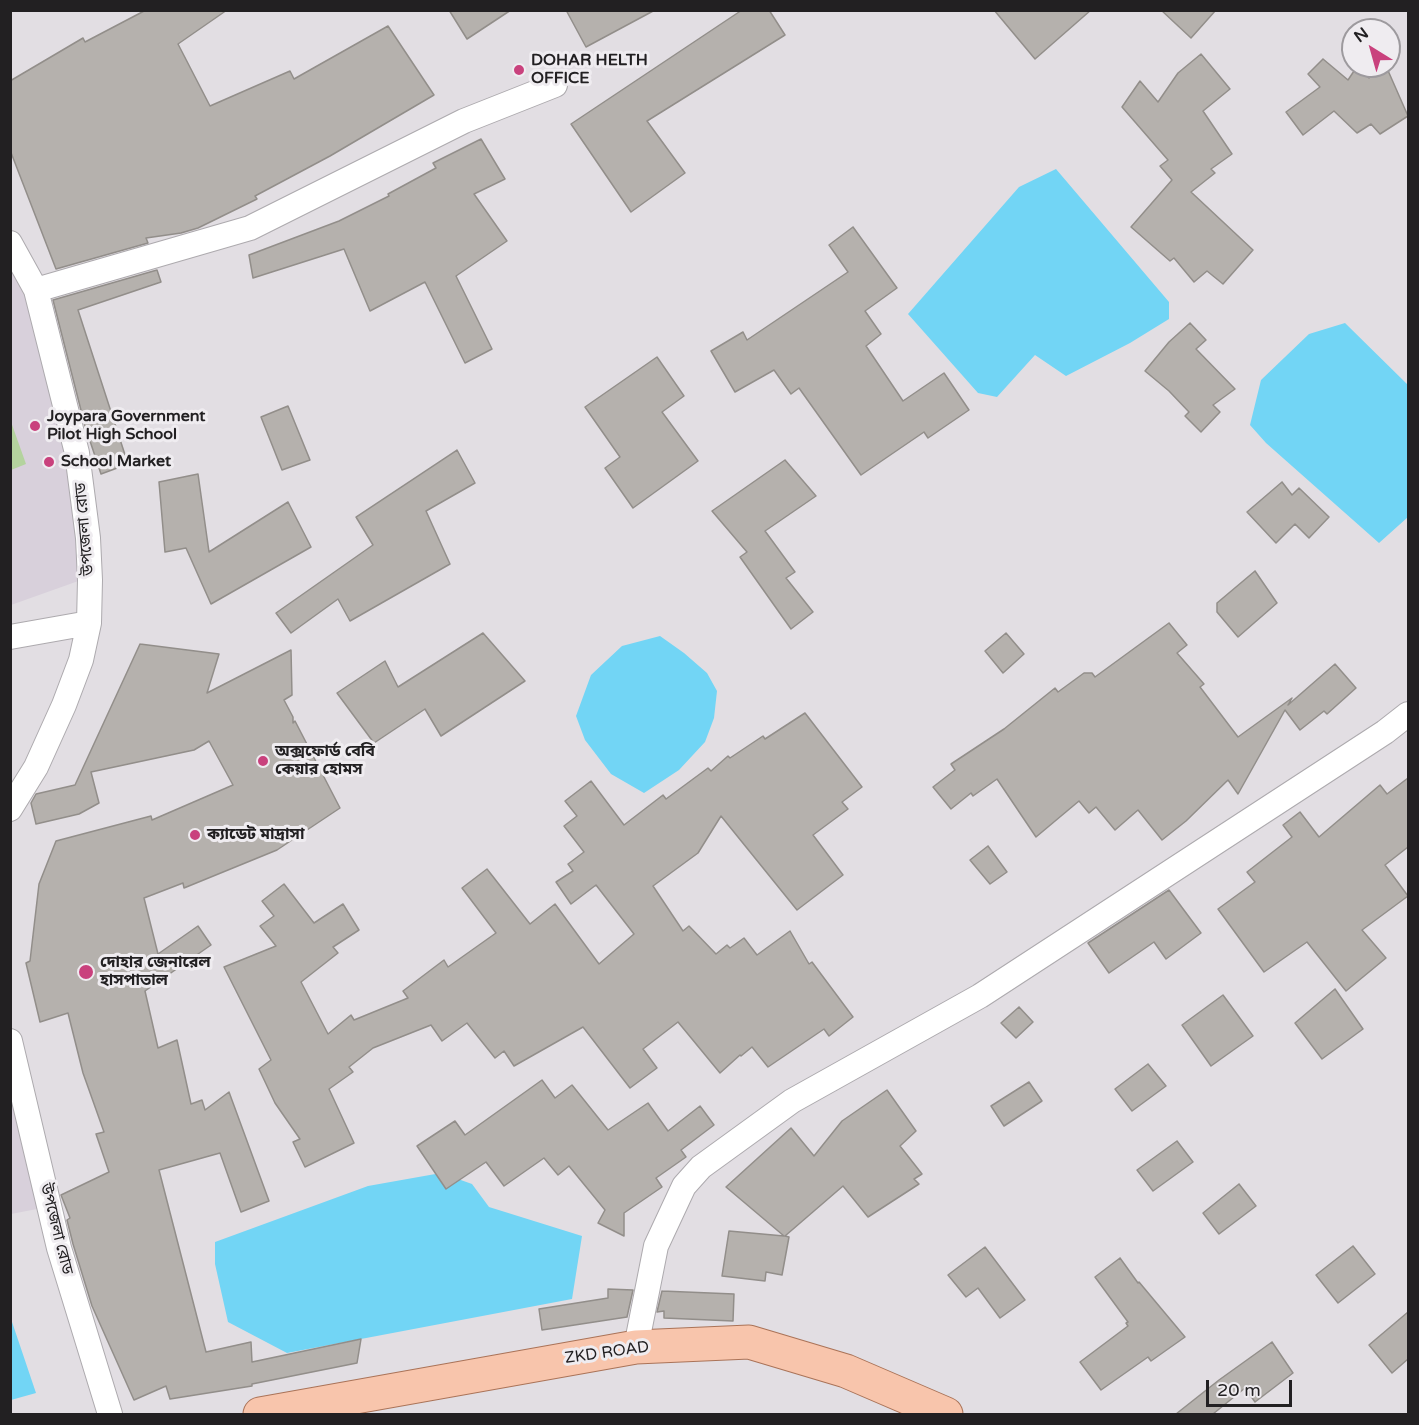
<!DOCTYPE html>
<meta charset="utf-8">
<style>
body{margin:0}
#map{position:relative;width:1419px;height:1425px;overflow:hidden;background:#e2dee3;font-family:"Varela Round",sans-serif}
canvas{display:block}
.frame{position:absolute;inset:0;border:12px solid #222022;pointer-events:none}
.north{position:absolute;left:1341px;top:18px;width:60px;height:60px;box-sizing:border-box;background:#efecf0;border:2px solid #9d9a9e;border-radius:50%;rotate:323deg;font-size:16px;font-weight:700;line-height:24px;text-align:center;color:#222022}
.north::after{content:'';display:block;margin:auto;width:21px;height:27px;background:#c9417d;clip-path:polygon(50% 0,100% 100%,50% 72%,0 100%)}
.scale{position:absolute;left:1206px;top:1380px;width:86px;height:27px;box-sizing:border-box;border:3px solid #222022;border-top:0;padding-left:8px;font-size:18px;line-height:21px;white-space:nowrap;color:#222022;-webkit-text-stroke:4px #efecf0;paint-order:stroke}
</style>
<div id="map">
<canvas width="1419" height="1425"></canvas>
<div class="frame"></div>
<div class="north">N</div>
<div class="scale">20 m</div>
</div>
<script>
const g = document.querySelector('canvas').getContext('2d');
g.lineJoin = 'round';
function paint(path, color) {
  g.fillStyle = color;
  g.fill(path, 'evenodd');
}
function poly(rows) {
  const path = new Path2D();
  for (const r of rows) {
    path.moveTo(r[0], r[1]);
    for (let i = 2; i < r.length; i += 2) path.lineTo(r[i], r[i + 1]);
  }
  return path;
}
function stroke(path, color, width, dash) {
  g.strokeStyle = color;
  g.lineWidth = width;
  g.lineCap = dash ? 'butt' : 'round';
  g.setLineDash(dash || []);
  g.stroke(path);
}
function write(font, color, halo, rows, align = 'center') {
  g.font = font + ' "Varela Round","Noto Sans Bengali",sans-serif';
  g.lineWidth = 6;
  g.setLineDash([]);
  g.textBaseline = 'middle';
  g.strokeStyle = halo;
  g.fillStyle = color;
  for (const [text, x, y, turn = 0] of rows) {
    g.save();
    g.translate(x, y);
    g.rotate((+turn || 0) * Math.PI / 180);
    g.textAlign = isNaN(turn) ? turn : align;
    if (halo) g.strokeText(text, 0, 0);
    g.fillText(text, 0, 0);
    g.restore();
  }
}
const built = poly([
 [10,254,33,296,83,548,84,579,11,605],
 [10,1057,37,1209,11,1214,10,1214]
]);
const green = poly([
 [10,419,26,464,11,470,10,470]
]);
const water = poly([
 [1056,169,1169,302,1169,319,1130,343,1066,376,1035,355,997,397,978,393,908,314,1019,187],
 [1345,323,1408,385,1408,517,1379,543,1266,443,1250,425,1261,380,1309,334],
 [660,636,684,653,707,673,717,691,714,718,705,742,679,770,644,793,611,774,585,740,576,716,591,675,622,646],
 [441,1173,472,1184,489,1207,582,1236,572,1299,287,1353,228,1322,215,1264,215,1242,368,1186],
 [10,1316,36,1393,11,1400,10,1400]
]);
const building = poly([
 [146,10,227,10,178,44,210,106,290,71,294,79,388,26,434,95,330,156,255,196,257,199,198,228,181,233,146,238,148,243,56,269,10,150,10,81,83,38,85,42,146,10],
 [449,10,511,10,467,39,449,10],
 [566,10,655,10,586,47,566,10],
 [742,10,769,10,785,35,647,121,685,173,631,212,571,124,742,10],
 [994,10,1091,10,1035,59,994,10],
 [1161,10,1216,10,1191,38,1161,10],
 [1201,54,1230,89,1203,111,1232,154,1211,169,1215,173,1191,192,1253,250,1223,284,1207,271,1194,282,1174,258,1170,261,1131,227,1172,180,1160,166,1168,160,1122,107,1140,81,1158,102,1178,73,1201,54],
 [1323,59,1348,80,1356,68,1369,78,1381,66,1386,66,1408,116,1380,134,1371,124,1357,133,1334,111,1303,135,1286,112,1320,87,1308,74,1323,59],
 [481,139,505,179,474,194,507,241,456,276,492,349,465,363,425,282,370,311,344,249,253,278,249,255,339,221,389,196,388,194,436,168,433,163,481,139],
 [853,227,897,288,865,311,881,334,866,346,903,401,944,373,969,410,928,438,924,432,861,475,799,388,791,394,774,370,735,392,711,351,743,332,747,340,848,272,829,245,853,227],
 [157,270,161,282,78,310,128,464,101,474,85,426,53,300,157,270],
 [1190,323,1206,340,1196,349,1235,389,1213,405,1220,412,1201,432,1185,416,1189,412,1169,391,1145,371,1169,342,1190,323],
 [657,357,684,396,662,412,698,461,633,508,605,468,620,457,585,407,657,357],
 [288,406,310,460,282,470,261,417,288,406],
 [457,450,475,483,426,511,450,564,350,621,338,599,291,633,276,613,373,545,356,517,457,450],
 [785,460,816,496,765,531,795,572,786,578,813,612,791,629,740,557,747,552,712,511,785,460],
 [198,474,209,552,288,502,311,547,211,604,186,548,165,552,159,482,198,474],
 [1282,482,1292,495,1299,488,1329,517,1309,538,1295,524,1276,543,1247,512,1282,482],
 [1255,571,1277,603,1238,637,1217,612,1217,603,1255,571],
 [1169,623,1187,645,1177,653,1204,684,1200,687,1238,737,1292,698,1288,705,1335,664,1356,688,1327,714,1324,711,1300,730,1285,710,1238,794,1228,780,1186,821,1162,840,1138,810,1115,830,1096,807,1089,813,1079,801,1036,837,997,779,973,796,971,793,951,809,933,787,955,770,951,764,1004,729,1055,688,1058,692,1084,673,1092,673,1095,677,1169,623],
 [483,633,525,681,441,736,425,709,374,743,337,693,385,661,398,687,483,633],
 [1006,633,1024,654,1003,673,985,651,1006,633],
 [140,644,219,654,207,693,291,650,292,695,284,700,293,717,293,723,295,721,340,808,277,850,184,888,183,883,144,898,158,954,198,926,211,945,145,991,158,1048,177,1040,191,1104,202,1100,205,1110,229,1092,269,1201,241,1212,220,1153,159,1170,206,1352,251,1342,252,1362,361,1339,357,1363,252,1384,252,1386,170,1399,166,1386,134,1400,92,1306,73,1244,67,1220,70,1218,61,1195,109,1172,96,1134,104,1132,83,1073,68,1013,40,1022,26,963,30,961,39,884,56,841,151,816,152,820,233,785,209,741,194,750,91,772,99,803,79,814,36,824,31,803,36,794,75,785,140,644],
 [805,713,862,787,842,802,848,809,813,835,843,875,797,910,721,816,698,853,653,886,683,931,689,926,716,954,727,945,730,948,744,938,757,955,790,931,809,964,812,962,853,1017,829,1036,824,1029,768,1067,752,1047,741,1056,740,1055,720,1073,678,1022,643,1049,657,1068,630,1088,583,1027,514,1066,504,1051,495,1058,467,1023,442,1041,431,1025,373,1048,349,1067,353,1072,329,1089,354,1143,305,1167,293,1142,300,1139,275,1103,259,1069,271,1060,224,967,276,946,260,926,274,916,262,901,284,884,314,923,343,904,359,930,333,947,338,953,301,982,328,1034,351,1015,354,1020,408,998,403,991,444,960,448,967,496,933,462,888,487,869,530,924,555,904,599,964,634,934,596,885,571,904,556,882,573,871,568,864,584,852,564,826,577,816,565,801,591,781,624,825,663,795,666,799,708,768,711,771,728,756,730,758,763,736,765,739,805,713],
 [1408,778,1408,847,1385,865,1408,896,1362,930,1386,958,1346,991,1307,942,1264,972,1218,909,1255,882,1247,872,1292,837,1283,825,1300,812,1319,837,1380,785,1387,794,1408,778],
 [988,846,1007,872,990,884,970,860,988,846],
 [1169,890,1201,933,1166,959,1154,942,1109,973,1088,943,1169,890],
 [1335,989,1363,1029,1322,1059,1295,1023,1335,989],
 [1223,995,1253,1036,1211,1066,1182,1025,1223,995],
 [1019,1007,1033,1022,1016,1038,1001,1023,1019,1007],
 [1148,1064,1166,1086,1132,1111,1115,1089,1148,1064],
 [542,1080,555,1098,572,1085,608,1130,648,1103,668,1131,700,1106,714,1125,681,1150,686,1157,656,1178,662,1187,624,1213,624,1236,598,1223,605,1210,569,1166,558,1175,544,1158,504,1186,486,1162,446,1189,417,1146,455,1121,465,1135,542,1080],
 [1029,1082,1042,1101,1004,1126,991,1106,1029,1082],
 [887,1090,916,1131,900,1146,922,1174,914,1179,919,1184,868,1217,843,1186,785,1236,789,1237,782,1275,766,1272,765,1281,722,1276,729,1231,784,1236,726,1187,791,1128,814,1156,842,1121,887,1090],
 [1177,1141,1193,1162,1153,1191,1137,1170,1177,1141],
 [1239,1184,1256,1206,1219,1234,1203,1213,1239,1184],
 [1353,1246,1375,1274,1338,1303,1316,1275,1353,1246],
 [985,1247,1025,1300,1000,1318,978,1288,966,1297,948,1275,985,1247],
 [1120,1258,1138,1283,1139,1282,1185,1337,1151,1361,1148,1357,1101,1390,1080,1362,1128,1326,1126,1323,1128,1322,1095,1277,1120,1258],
 [608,1289,633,1290,627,1317,542,1330,539,1309,608,1298,608,1289],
 [662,1291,734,1294,733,1321,664,1318,664,1311,657,1312,662,1291],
 [1408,1312,1408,1359,1392,1373,1369,1345,1408,1312],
 [1272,1342,1293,1373,1255,1402,1245,1388,1213,1414,1176,1414,1219,1380,1272,1342]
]);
const minor = poly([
 [10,243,36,290,77,453,88,538,90,580,89,623,81,660,64,705,36,767,10,809],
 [36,290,250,228,464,121,555,85],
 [10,637,89,623],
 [10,1041,59,1248,110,1414],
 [636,1347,656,1246,684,1186,701,1167,792,1101,980,996,1385,732,1408,714]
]);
const primary = poly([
 [260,1414,636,1347,749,1342,846,1371,946,1414]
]);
const markers = [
 [519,70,6,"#c9417d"],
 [35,426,6,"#c9417d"],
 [49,462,6,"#c9417d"],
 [263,761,6,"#c9417d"],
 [195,835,6,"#c9417d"],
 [86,972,8,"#c9417d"]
];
const poiNames = [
 ["DOHAR HELTH",531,61],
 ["OFFICE",531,79],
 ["Joypara Government",47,417],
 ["Pilot High School",47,435],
 ["School Market",61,462],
 ["অক্সফোর্ড বেবি",275,752],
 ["কেয়ার হোমস",275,770],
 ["ক্যাডেট মাদ্রাসা",207,835],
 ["দোহার জেনারেল",100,963],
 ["হাসপাতাল",100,981]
];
const streetNames = [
 ["উপজেলা রোড",85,529,-95],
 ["উপজেলা রোড",56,1229,76],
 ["ZKD ROAD",607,1353,-8]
];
paint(built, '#d8d0db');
paint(green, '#b4d39e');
paint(water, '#72d5f5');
paint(building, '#b5b1ad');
stroke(building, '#928e8a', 1.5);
stroke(minor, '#adaaae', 26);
stroke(primary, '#aa7358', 35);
stroke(minor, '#fff', 24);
stroke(primary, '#f8c5ac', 33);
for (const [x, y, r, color] of markers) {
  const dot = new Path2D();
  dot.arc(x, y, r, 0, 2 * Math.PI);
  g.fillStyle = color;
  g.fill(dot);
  stroke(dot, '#efecf0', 2);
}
write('bold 16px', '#222022', '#efecf0', poiNames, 'left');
write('16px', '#222022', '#efecf0', streetNames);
</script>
